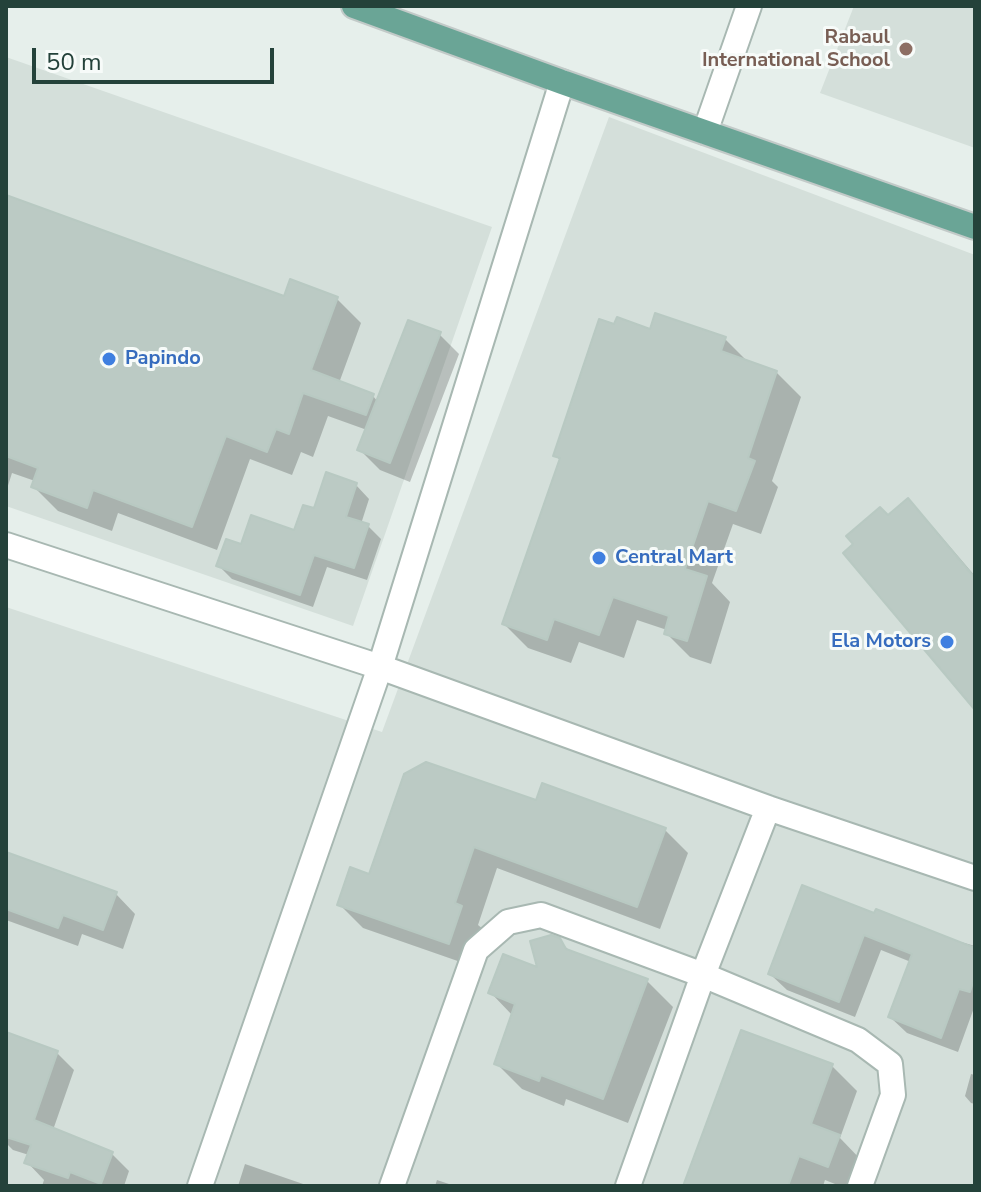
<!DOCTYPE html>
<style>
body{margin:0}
#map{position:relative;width:981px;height:1192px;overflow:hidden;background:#e6efeb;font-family:"Nunito Sans",sans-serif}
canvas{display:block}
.frame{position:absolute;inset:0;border:8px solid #24423a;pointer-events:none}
.scale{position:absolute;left:32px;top:48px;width:242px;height:36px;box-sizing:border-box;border:4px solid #24423a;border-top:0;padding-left:10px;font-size:24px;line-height:28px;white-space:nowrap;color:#24423a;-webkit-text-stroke:6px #f7fbf9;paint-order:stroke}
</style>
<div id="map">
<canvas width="981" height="1192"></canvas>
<div class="frame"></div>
<div class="scale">50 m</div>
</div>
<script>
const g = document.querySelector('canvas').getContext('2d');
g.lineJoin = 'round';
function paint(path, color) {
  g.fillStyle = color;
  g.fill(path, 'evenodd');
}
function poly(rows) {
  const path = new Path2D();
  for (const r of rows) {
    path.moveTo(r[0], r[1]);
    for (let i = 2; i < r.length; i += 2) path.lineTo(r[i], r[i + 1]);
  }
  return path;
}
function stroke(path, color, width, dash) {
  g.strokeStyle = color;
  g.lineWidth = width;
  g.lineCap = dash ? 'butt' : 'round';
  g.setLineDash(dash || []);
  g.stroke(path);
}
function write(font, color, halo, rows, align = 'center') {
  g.font = font + ' "Nunito Sans",sans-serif';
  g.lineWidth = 6;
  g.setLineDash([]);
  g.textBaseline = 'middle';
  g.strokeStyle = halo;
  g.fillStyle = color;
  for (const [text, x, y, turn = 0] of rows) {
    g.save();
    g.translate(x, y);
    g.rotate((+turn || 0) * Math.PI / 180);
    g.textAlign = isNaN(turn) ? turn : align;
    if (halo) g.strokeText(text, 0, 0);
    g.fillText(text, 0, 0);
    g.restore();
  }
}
const built = poly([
 [854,6,975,6,975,148,820,93],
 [6,57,492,227,353,626,6,506],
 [609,117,975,255,975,1186,6,1186,6,607,382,732]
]);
const shadow = poly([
 [6,197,285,299,336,298,361,323,339,383,373,396,378,402,439,334,459,354,410,482,380,470,360,450,367,430,328,416,313,457,301,452,292,475,250,459,217,550,118,513,112,531,58,511,33,486,35,481,12,473,6,492],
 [651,332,725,339,749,363,776,372,801,397,772,481,778,487,761,534,733,524,712,583,730,602,711,664,690,657,666,633,667,630,637,620,624,658,579,642,571,663,528,648,504,624,561,461,555,455],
 [356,485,369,499,361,524,368,526,381,539,367,580,327,567,313,607,232,579,219,566,243,546,295,533,315,511],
 [908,501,933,527,975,576,975,706,888,517],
 [537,802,665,830,688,853,660,929,497,868,478,925,484,930,472,966,363,928,339,904,370,876],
 [6,854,116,894,135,914,123,949,82,934,78,946,6,920],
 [803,888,960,944,961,942,975,946,975,1005,958,1052,907,1033,890,1017,911,962,881,950,855,1017,787,990,770,974],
 [558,940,572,953,647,981,673,1007,628,1123,566,1099,564,1106,522,1089,497,1064,513,1016,491,993,540,971],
 [6,1035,57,1053,74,1070,53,1130,112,1154,129,1171,124,1186,42,1186,44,1180,27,1162,29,1155,13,1150,6,1143],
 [832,1066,857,1091,840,1138,864,1163,855,1186,840,1186,825,1180,823,1186,685,1186],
 [971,1074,975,1075,975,1104,971,1103,965,1096],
 [245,1164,309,1186,238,1186],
 [437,1180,455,1186,435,1186]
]);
const building = poly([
 [6,195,284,296,290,279,338,297,311,370,374,394,366,415,303,393,289,434,276,429,267,452,226,436,192,527,93,490,87,508,31,487,38,468,6,456,6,195],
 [655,313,726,337,721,351,777,371,748,458,755,461,736,511,708,501,685,569,707,576,687,641,664,634,669,616,613,597,599,635,554,619,547,640,502,624,560,458,553,456,599,319,614,324,617,317,650,329,655,313],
 [408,320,441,332,390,463,357,450,408,320],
 [326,472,357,483,346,517,369,524,354,568,314,555,300,595,216,566,226,539,241,544,251,515,294,530,303,505,314,508,326,472],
 [908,498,975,578,975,710,843,553,853,544,846,536,880,507,888,515,908,498],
 [426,762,536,800,542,783,666,828,637,907,474,847,455,903,462,906,449,944,337,905,350,867,369,874,404,774,426,762],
 [6,852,117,892,103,930,63,915,58,928,6,909,6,852],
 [802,885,874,913,876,909,975,948,975,976,970,992,959,989,941,1038,888,1017,912,954,864,935,839,1002,768,974,802,885],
 [551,935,560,938,566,949,648,979,603,1099,541,1075,539,1081,494,1064,515,1004,488,993,503,954,537,967,530,941,551,935],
 [741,1030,833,1064,811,1124,840,1135,828,1167,799,1156,788,1186,683,1186,741,1030],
 [6,1032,58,1051,34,1120,113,1152,101,1184,70,1172,68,1178,24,1163,31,1145,6,1137,6,1032]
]);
const minor = poly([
 [705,132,749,6],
 [6,545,380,667,768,808,975,878],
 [200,1186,380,667,562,82],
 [392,1186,476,950,508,922,541,915,703,975,858,1040,890,1064,893,1095,860,1186],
 [628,1186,703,975,768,808]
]);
const major = poly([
 [354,6,562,82,975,227]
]);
const markers = [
 [906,49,8,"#8d6e63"],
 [109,359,8,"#3f7fe0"],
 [599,558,8,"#3f7fe0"],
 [947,642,8,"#3f7fe0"]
];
const educationNames = [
 ["Rabaul",890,38],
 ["International School",890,61]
];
const shopNames = [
 ["Papindo",125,359],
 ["Central Mart",615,558],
 ["Ela Motors",931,642,"right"]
];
paint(built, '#d4dfda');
paint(shadow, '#0003');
paint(building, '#bbcac4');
stroke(building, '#b8c9c2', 2);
stroke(minor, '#a8b8b2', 28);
stroke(major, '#c2cac8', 28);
stroke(minor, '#fff', 24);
stroke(major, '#6aa596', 24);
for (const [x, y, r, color] of markers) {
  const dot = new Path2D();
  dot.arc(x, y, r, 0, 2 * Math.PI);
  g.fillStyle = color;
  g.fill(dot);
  stroke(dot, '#f7fbf9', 3);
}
write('bold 20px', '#785e54', '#f7fbf9', educationNames, 'right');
write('bold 20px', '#366cbe', '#f7fbf9', shopNames, 'left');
</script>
